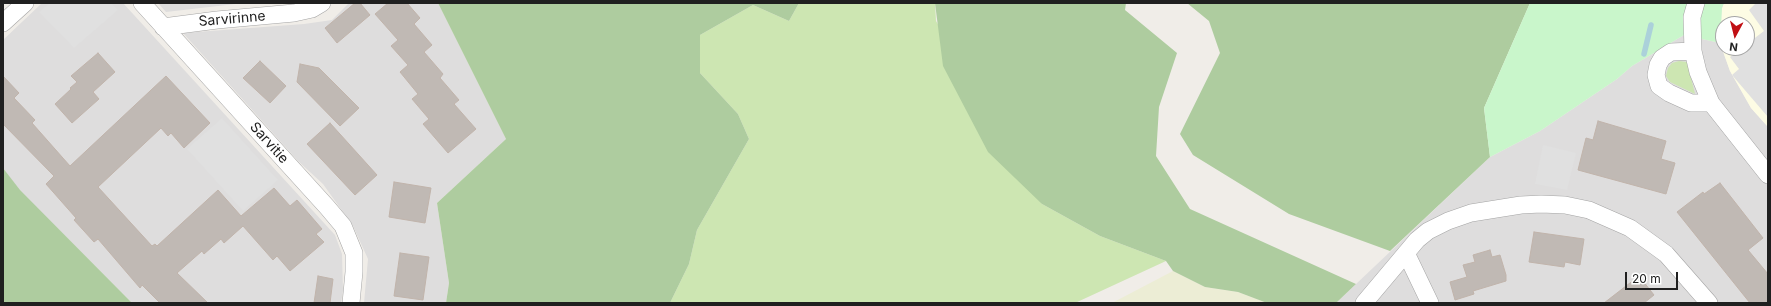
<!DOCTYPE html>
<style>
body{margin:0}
#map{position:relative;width:1771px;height:306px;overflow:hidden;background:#f0ede8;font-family:Inter,sans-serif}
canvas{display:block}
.frame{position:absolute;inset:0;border:4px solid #202020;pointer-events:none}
.north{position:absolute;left:1715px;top:16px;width:40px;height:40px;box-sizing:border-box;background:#fff;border:1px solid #a6a6a6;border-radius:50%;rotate:187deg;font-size:11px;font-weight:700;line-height:16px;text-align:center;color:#202020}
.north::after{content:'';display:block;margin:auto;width:14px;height:18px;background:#c10f14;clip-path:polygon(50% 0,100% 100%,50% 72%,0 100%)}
.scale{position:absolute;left:1625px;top:272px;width:53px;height:18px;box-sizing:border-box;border:2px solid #202020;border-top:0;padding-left:5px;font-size:12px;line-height:14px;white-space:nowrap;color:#202020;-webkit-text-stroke:3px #fff;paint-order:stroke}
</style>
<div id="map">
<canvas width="1771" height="306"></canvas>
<div class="frame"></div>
<div class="north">N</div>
<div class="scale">20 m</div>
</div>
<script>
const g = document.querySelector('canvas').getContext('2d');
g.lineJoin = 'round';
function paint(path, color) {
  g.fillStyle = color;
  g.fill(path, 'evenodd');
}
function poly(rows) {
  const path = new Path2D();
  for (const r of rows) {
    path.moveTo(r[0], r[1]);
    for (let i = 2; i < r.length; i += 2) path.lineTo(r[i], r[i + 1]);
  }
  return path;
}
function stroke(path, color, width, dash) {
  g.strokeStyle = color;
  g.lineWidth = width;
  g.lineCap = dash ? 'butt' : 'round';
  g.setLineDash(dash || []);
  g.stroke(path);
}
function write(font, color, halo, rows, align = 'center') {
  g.font = font + ' Inter,sans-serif';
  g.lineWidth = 3;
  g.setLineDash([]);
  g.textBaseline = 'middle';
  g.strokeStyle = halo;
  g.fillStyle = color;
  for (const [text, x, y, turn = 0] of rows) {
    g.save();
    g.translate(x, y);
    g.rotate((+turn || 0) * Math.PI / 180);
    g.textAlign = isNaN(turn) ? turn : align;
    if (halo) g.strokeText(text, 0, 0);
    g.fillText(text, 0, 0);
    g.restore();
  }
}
const residential = poly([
 [42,3,123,3,335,235,342,254,343,291,341,303,132,303,19,190,3,168,3,40],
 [158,3,244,3,166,12],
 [349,3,438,3,506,139,437,203,449,283,446,303,364,303,368,259,353,226,323,184,298,161,183,33,304,24,332,20],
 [1684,35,1720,43,1730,71,1751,108,1768,127,1768,303,1336,303,1490,157,1540,131,1617,79,1632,66]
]);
const education = poly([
 [1724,3,1768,3,1768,127,1751,108,1730,71,1720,43,1722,8],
 [1723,24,1747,24,1747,48,1723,48]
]);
const farmland = poly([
 [1173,271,1205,287,1238,292,1267,303,1112,303]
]);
const grass = poly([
 [799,3,935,3,936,21,1042,204,1100,236,1166,261,1075,303,670,303,689,264,697,230,749,139,738,114,700,73,700,35,753,5,789,21],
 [1679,61,1687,62,1695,94,1670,82,1666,76,1668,68,1672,63]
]);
const forest = poly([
 [438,3,799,3,789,21,753,5,700,35,700,73,738,114,749,139,697,230,689,264,670,303,446,303,449,283,437,203,506,139],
 [935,3,1126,3,1125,10,1177,53,1159,107,1156,156,1190,209,1356,284,1336,303,1267,303,1238,292,1205,287,1173,271,1166,261,1100,236,1042,204,988,152,943,66],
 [1187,3,1530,3,1484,108,1490,157,1390,251,1289,214,1193,155,1180,134,1220,53,1209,21],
 [3,168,20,190,132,303,3,303]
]);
const park = poly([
 [1530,3,1724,3,1722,8,1720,43,1684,35,1632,66,1617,79,1540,131,1490,157,1484,108]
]);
const parking = poly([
 [50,3,111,3,118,10,74,48,39,12],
 [1756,3,1768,3,1768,117,1732,75,1739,69,1730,57,1742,48,1747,48,1747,44,1764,31,1749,10],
 [222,118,278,180,243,211,187,149],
 [1543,145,1576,153,1567,190,1535,184]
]);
const stream = poly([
 [1644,54,1651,25]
]);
const building = poly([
 [355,3,360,3,370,15,337,43,325,28,355,3],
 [388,3,407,3,420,18,414,24,432,45,424,52,443,74,440,78,459,100,454,104,476,129,448,153,423,124,429,119,412,99,418,94,400,72,408,65,391,46,398,40,375,14,388,3],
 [98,53,115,72,93,92,99,99,72,123,55,104,71,89,70,88,77,82,71,76,98,53],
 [260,61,286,86,270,103,243,78,260,61],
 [300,64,319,68,359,108,340,126,297,82,300,64],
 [3,76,19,93,14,98,35,120,32,123,70,166,166,76,210,123,184,148,171,133,168,136,161,128,98,187,152,246,155,244,157,246,218,190,241,216,274,188,290,206,297,200,322,229,316,234,324,242,290,271,277,256,273,260,243,226,224,243,221,239,204,254,202,251,177,273,208,303,160,303,142,285,140,288,98,239,94,242,74,220,76,218,46,184,54,176,3,124,3,76],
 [1598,121,1666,141,1661,159,1675,163,1666,194,1578,170,1586,138,1593,140,1598,121],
 [330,123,377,175,355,195,307,144,330,123],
 [394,182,431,188,425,223,389,217,394,182],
 [1720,183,1763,238,1748,250,1768,274,1768,303,1750,303,1677,212,1703,192,1704,194,1720,183],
 [1534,232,1584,239,1580,265,1565,262,1564,267,1529,262,1534,232],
 [1490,250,1492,257,1500,255,1506,275,1506,281,1473,291,1474,294,1455,300,1450,282,1467,277,1463,265,1475,262,1473,255,1490,250],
 [400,253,429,257,423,300,394,296,400,253],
 [318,276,333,279,330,303,314,303,318,276],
 [1639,276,1654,295,1644,303,1604,303,1639,276]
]);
const minor = poly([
 [142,3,327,207,343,226,354,253,354,272,351,303],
 [1696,3,1692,17,1693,51,1698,72,1711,103,1768,175],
 [3,23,25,3],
 [163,27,217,20,294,13,312,9,322,3],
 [1693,51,1671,52,1662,58,1658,65,1656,75,1659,86,1669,93,1691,103,1711,103],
 [1406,253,1430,303],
 [1364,303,1417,240,1428,231,1448,221,1471,213,1521,205,1541,204,1565,205,1589,210,1630,228,1666,254,1709,303]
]);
const streetNames = [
 ["Sarvirinne",232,19,-5],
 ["Sarvitie",269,143,48]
];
paint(residential, '#dedddd');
paint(education, '#fdfce4');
paint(farmland, '#ecedd5');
paint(grass, '#cde6b2');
paint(forest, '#aecc9f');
paint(park, '#c9f6cb');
paint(parking, '#e0e0e0');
stroke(stream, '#abd1da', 5.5);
paint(building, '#c0b9b4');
stroke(building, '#c1b4ab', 1);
stroke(minor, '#a4a4a4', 18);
stroke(minor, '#fff', 17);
write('14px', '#202020', '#fff', streetNames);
</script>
